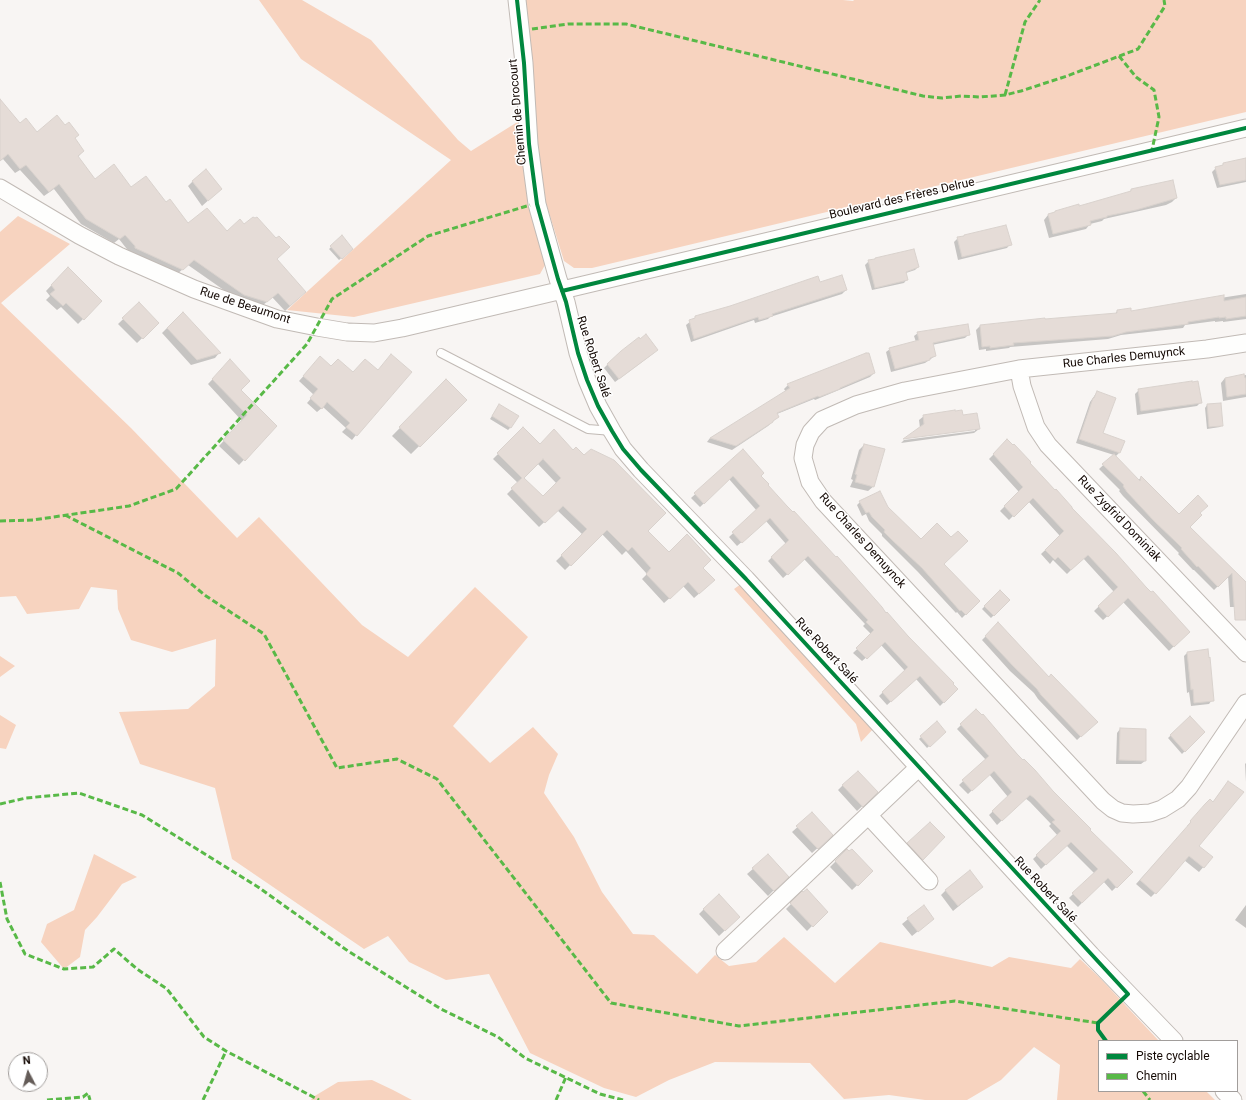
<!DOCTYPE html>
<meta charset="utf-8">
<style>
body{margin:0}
#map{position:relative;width:1246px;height:1100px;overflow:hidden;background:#f8f5f3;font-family:Roboto,sans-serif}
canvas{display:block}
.legend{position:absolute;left:1098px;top:1040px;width:140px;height:52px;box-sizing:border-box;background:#fff;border:1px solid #a19d9b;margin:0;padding:5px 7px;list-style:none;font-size:12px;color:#150a05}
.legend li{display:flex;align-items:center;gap:8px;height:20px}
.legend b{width:20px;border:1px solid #a19d9b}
.north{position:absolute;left:8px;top:1052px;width:40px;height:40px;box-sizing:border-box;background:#fff;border:1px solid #a19d9b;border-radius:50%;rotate:354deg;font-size:11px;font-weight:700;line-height:16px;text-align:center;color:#150a05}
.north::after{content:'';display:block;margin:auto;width:14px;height:18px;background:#645c58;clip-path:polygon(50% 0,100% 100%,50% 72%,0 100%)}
</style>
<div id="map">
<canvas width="1246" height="1100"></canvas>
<ul class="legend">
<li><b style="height:5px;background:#00873e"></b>Piste cyclable</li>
<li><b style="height:5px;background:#58b947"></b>Chemin</li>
</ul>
<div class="north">N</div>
</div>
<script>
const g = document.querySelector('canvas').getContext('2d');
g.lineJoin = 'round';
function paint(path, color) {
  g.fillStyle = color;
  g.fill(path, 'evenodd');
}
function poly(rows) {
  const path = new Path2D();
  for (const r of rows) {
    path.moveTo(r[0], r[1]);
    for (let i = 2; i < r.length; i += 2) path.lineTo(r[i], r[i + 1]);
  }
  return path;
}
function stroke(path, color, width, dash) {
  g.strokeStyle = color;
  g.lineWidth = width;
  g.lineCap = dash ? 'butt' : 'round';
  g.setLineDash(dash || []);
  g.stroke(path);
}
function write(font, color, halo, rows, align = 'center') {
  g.font = font + ' Roboto,sans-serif';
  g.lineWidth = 3;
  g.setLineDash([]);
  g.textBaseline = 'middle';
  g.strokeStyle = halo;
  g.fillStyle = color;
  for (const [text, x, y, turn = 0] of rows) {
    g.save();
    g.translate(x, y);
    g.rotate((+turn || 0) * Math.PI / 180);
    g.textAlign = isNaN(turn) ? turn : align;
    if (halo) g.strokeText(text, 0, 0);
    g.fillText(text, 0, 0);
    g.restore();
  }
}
const green = poly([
 [259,0,302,0,371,40,458,140,471,151,519,121,528,205,545,265,540,274,354,317,287,310,451,160,301,59],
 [525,0,843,0,853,1,854,0,1246,0,1246,112,592,268,574,268,564,261,546,203,537,142],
 [18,216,70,244,1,303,131,428,237,538,259,517,362,625,408,657,475,587,528,637,453,726,490,763,533,727,558,754,549,775,544,793,574,837,602,892,633,934,654,935,697,974,715,955,729,966,756,962,784,937,835,983,880,942,992,967,1009,957,1071,968,1080,959,1100,978,1159,1041,1099,1041,1099,1091,1206,1091,1215,1100,1057,1100,1060,1065,1034,1047,1001,1080,967,1100,925,1100,889,1095,844,1099,810,1063,715,1062,669,1080,636,1097,604,1088,530,1053,489,974,446,980,409,962,388,936,364,949,232,859,215,788,140,764,119,712,188,709,215,686,216,639,172,652,131,640,118,609,117,590,91,587,79,609,27,614,16,596,0,597,0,232],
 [741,584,874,728,861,742,856,724,734,589],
 [0,656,15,666,0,677],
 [0,715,16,725,6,749,0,748],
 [94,854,137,877,122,884,97,917,85,930,80,957,64,969,41,942,47,924,74,910],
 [372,1080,393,1090,412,1100,311,1100,313,1097,338,1082]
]);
const shadow = poly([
 [0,100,20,124,37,133,65,127,78,135,74,139,83,151,78,157,95,180,131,189,166,204,188,225,227,232,276,259,300,297,285,311,272,297,261,307,238,300,188,265,177,274,130,253,119,239,114,243,81,224,54,189,44,196,20,170,15,173,3,159,0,161],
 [1246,158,1246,182,1217,188,1212,172,1216,168,1221,166,1224,164],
 [193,181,221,189,202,206,188,186],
 [1131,190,1176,198,1172,202,1166,205,1104,219,1102,221,1090,224,1086,229,1049,238,1044,220,1048,215,1129,193],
 [964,236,1010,244,1007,248,958,260,954,242,958,238],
 [342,237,352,249,339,260,329,249],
 [869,261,918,267,915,270,906,273,907,279,904,283,872,290,865,265],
 [63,273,101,301,78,324,61,307,57,310,46,300,50,296,46,291],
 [819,283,846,290,842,294,770,317,768,319,755,323,754,320,691,342,686,325,696,317],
 [1246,294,1246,319,1223,322,1223,321,1215,322,1215,321,1185,325,1183,328,1121,335,1108,339,1010,347,1009,348,986,351,986,349,979,350,976,330,980,326,1115,314,1117,311,1130,312],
 [139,304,158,323,137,343,118,324],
 [167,328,219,353,215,358,191,365,162,333],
 [918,333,969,334,965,338,932,345,935,356,925,363,891,372,886,352,890,349,916,342,914,336],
 [654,353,615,382,604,368,609,363],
 [320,358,356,435,352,440,342,432,346,428,323,407,317,412,307,403,314,395,299,381],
 [230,361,239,390,276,426,239,465,219,446,242,421,208,384],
 [874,373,870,377,815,400,814,399,777,414,778,416,768,426,732,450,707,442,710,438,786,392,784,389,788,385],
 [1246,375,1246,397,1223,401,1221,383,1225,378],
 [446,381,466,400,411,454,392,436],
 [1139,390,1201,402,1197,406,1137,415,1135,394],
 [1097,392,1102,433,1119,453,1115,457,1138,481,1141,477,1179,516,1199,513,1189,527,1246,583,1246,607,1230,607,1228,576,1214,590,1194,570,1193,570,1178,554,1179,553,1173,547,1123,496,1119,491,1120,490,1099,469,1114,455,1076,443,1090,402],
 [1220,404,1222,425,1220,427,1207,429,1205,408,1207,405],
 [499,405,511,427,508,430,490,419],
 [924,416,962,416,979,429,974,433,901,443,904,440,975,431,975,429,920,428,919,420],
 [523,429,540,445,646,531,669,553,702,568,709,585,694,598,683,586,664,603,642,579,647,574,626,551,622,555,602,534,565,570,556,561,583,535,557,510,539,527,507,494,518,483,493,459],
 [537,463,557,484,543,498,522,478],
 [1007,441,1071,507,1145,587,1189,631,1169,651,1123,602,1103,620,1094,611,1114,592,1083,558,1067,574,1053,560,1050,564,1041,554,1060,536,1028,501,1009,520,1000,511,1019,492,989,459],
 [864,445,874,486,868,491,850,487,853,480,851,479,859,450],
 [743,451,767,485,957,689,940,706,916,679,887,705,879,696,905,671,881,645,862,661,853,653,872,635,863,626,865,624,804,559,783,578,768,561,786,544,766,521,737,546,729,537,757,511,729,479,700,507,691,498],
 [860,502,887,508,921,541,951,538,943,564,979,601,962,618,957,612,956,613,918,572,882,536,882,534,869,521,866,514,862,516,857,505],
 [1000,591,1009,600,991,618,982,609],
 [998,624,1049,678,1096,722,1077,740,1038,699,1034,693,1010,671,982,640],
 [1187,653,1212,700,1209,704,1191,706,1189,692,1187,693,1184,656],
 [976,710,1089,830,1132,872,1112,891,1103,881,1078,907,1069,898,1094,873,1066,845,1041,869,1033,859,1058,836,1049,826,1051,824,1030,802,1025,798,997,825,989,815,1008,797,989,774,968,794,959,785,986,760,957,729],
 [1190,717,1203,732,1182,754,1168,738],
 [937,722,945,732,927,748,919,739],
 [1120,729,1145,761,1141,764,1116,764,1117,733],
 [1246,763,1246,782,1245,764],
 [1227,783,1198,846,1212,857,1199,872,1184,860,1165,883,1151,897,1136,884,1188,827,1187,826,1201,810,1213,802],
 [843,785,877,792,857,811,838,790],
 [812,814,832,835,812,853,792,832],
 [944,837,917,864,903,849,908,844],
 [847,850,872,871,852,890,830,867],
 [768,856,787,877,768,896,747,874],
 [982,887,953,911,941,895,946,890],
 [802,893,826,912,807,931,786,909],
 [1246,905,1246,928,1235,920],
 [924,906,933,919,912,936,902,924],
 [704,909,739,917,719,936,699,914]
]);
const building = poly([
 [0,99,20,123,26,118,37,132,57,115,65,125,69,122,79,135,75,138,84,151,78,156,95,179,114,164,131,187,146,176,166,202,170,199,188,223,207,208,227,231,240,219,244,224,253,217,255,218,257,217,276,238,279,236,290,247,277,259,306,292,290,306,278,293,267,302,244,295,194,260,183,270,135,248,135,246,125,235,120,239,86,219,59,184,49,192,26,165,20,169,8,154,0,161,0,99],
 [1246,158,1246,180,1220,185,1215,167,1223,165,1223,163,1246,158],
 [206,169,222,189,208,201,192,181,206,169],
 [1173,180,1177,198,1136,210,1107,216,1107,217,1090,221,1091,225,1053,234,1048,214,1055,212,1055,211,1079,204,1079,206,1131,191,1131,189,1173,180],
 [1006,225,1012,245,962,257,957,237,964,236,964,235,1006,225],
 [342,235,353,249,342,259,330,246,342,235],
 [914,249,919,267,906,272,908,280,875,288,868,260,875,259,875,258,914,249],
 [68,267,102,301,84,320,66,303,63,306,50,294,55,290,51,285,68,267],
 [842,275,847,290,772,314,773,316,759,320,758,317,694,339,689,320,695,318,695,316,730,306,818,276,820,282,842,275],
 [1224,295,1224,301,1246,297,1246,316,1226,319,1226,317,1219,318,1219,317,1188,322,1188,324,1126,332,1113,336,1013,343,1014,345,990,348,990,346,982,347,980,325,1045,318,1045,319,1117,313,1117,310,1131,308,1131,311,1224,295],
 [139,302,159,323,143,339,122,318,139,302],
 [183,312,221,353,197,360,167,328,183,312],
 [968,324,970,335,933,343,936,356,930,358,930,360,895,369,889,348,919,340,917,332,968,324],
 [646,334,658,350,619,379,607,364,621,351,639,337,640,339,646,334],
 [866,353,869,353,875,373,840,388,840,389,819,397,818,396,777,413,779,417,773,421,773,422,736,446,710,438,790,388,787,384,866,353],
 [391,354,412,372,357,436,346,427,350,423,327,402,322,409,310,398,318,389,303,376,320,356,331,366,338,359,353,372,365,359,378,370,391,354],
 [230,359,250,381,241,390,277,426,245,461,223,440,247,415,212,379,230,359],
 [1244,374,1245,378,1246,378,1246,394,1227,397,1225,378,1244,374],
 [446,379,467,400,420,447,399,427,446,379],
 [1192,381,1192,382,1198,381,1202,403,1141,411,1138,389,1192,381],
 [1097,391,1116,398,1103,433,1125,441,1120,453,1079,439,1093,398,1094,398,1097,391],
 [1221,403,1223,426,1209,427,1207,404,1221,403],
 [499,404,519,416,511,428,492,416,499,404],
 [955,410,955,411,962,410,963,415,977,413,980,429,903,439,924,424,923,415,955,410],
 [523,427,540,444,554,429,573,450,576,447,584,455,591,449,614,460,666,513,648,531,669,552,687,534,711,560,703,568,715,580,699,594,688,582,670,599,646,574,651,568,632,547,628,551,607,530,571,566,561,555,587,529,563,506,545,523,511,488,522,478,497,453,523,427],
 [543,459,561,478,543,496,524,478,543,459],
 [1007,439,1013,445,1014,444,1031,462,1030,463,1055,490,1056,489,1072,507,1072,508,1116,553,1146,587,1151,592,1153,591,1190,632,1174,647,1128,598,1108,617,1098,606,1118,587,1088,555,1071,570,1058,557,1055,560,1045,550,1064,531,1033,498,1014,517,1004,506,1023,487,993,454,1007,439],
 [864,444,885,449,874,487,855,482,857,475,855,474,864,444],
 [743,449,764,473,761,476,769,484,768,485,787,506,793,512,794,511,836,557,837,556,845,565,882,607,886,613,887,612,908,636,954,683,953,684,958,689,944,703,920,676,891,702,882,692,908,667,885,642,867,659,856,648,874,630,866,622,868,620,808,556,788,575,771,557,789,540,770,518,742,543,732,532,760,506,733,476,704,504,694,493,743,449],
 [1114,454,1140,481,1141,476,1179,514,1198,495,1208,506,1200,513,1202,515,1190,527,1246,582,1246,620,1235,620,1232,573,1218,587,1198,566,1197,567,1181,549,1182,548,1177,543,1154,521,1127,492,1123,486,1124,485,1102,464,1114,454],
 [880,491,888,507,921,539,937,523,951,537,958,531,968,541,944,564,980,601,966,615,961,610,960,611,922,568,892,540,884,532,885,530,872,517,869,512,866,513,859,501,880,491],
 [1000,590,1010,600,994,616,984,606,1000,590],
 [998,622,1049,677,1051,674,1098,722,1081,737,1041,695,1037,689,1014,667,985,636,998,622],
 [1208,649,1209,658,1210,657,1214,701,1194,703,1193,689,1191,690,1187,652,1208,649],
 [976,709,982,715,983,714,1017,754,1023,760,1024,759,1035,770,1053,791,1091,829,1090,830,1133,872,1117,888,1108,878,1082,903,1072,893,1098,869,1071,842,1046,865,1036,855,1061,831,1052,822,1055,820,1034,798,1030,795,1002,821,992,811,1012,792,994,771,972,791,962,780,989,756,960,724,976,709],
 [1190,716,1205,732,1185,752,1170,735,1190,716],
 [937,721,946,732,930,747,920,736,937,721],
 [1120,728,1146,729,1146,761,1119,760,1120,728],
 [858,771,878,792,863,807,842,785,858,771],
 [1228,781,1244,792,1199,846,1213,857,1204,868,1189,856,1166,883,1156,894,1140,880,1191,822,1190,821,1205,804,1210,799,1213,802,1228,781],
 [812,812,833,835,818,849,796,826,812,812],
 [930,822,945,837,923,860,907,843,930,822],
 [847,849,849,851,852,849,873,871,858,886,835,861,847,849],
 [768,854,789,877,774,891,752,868,768,854],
 [970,870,983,887,958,906,945,890,970,870],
 [807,889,828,912,813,927,790,903,802,891,803,892,807,889],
 [719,894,740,917,725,931,703,909,719,894],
 [924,905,934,919,918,932,907,918,924,905]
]);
const service = poly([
 [441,353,588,429,612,431]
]);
const minor = poly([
 [517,0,524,63,529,144,537,204,558,279,566,302,578,353,587,380,598,406,612,431,623,449,641,470,746,579,1091,955,1174,1041],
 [0,188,79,235,119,256,194,289,277,319,317,327,347,332,374,333,402,328,1246,128],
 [1246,343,1207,349,1019,369,905,391,856,405,822,420,811,432,805,445,803,458,810,482,823,501,1103,801,1113,809,1122,813,1133,814,1150,813,1162,809,1178,799,1189,787,1246,703],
 [1019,369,1022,386,1036,427,1048,445,1246,653],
 [868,815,929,881],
 [725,951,919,767],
 [1224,1091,1233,1100]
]);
const quiet = poly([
 [532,29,568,24,626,24,923,96,942,98,961,96,980,97,1005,95,1021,91,1067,76,1138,49,1165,6,1164,0],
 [1119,56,1136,77,1154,90,1159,117,1152,150],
 [1005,95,1025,22,1040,0],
 [65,515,178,573,206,596,264,634,337,768,397,759,437,779,611,1003,739,1026,955,1001,1098,1023],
 [0,521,33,520,129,506,176,489,307,344,332,299,428,236,530,205],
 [0,804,26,798,79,793,142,815,258,887,348,951,441,1009,498,1037,525,1058,600,1094,623,1100],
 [0,882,7,919,25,954,64,969,93,967,114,949,137,969,167,989,204,1037,226,1051,319,1100],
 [1143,1091,1150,1100],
 [47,1100,83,1097,88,1093,90,1100],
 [203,1100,226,1051],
 [556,1100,566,1077]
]);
const cycleway = poly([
 [517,0,524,63,529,144,537,204,558,279,566,302,578,353,587,380,598,406,612,431,623,449,641,470,746,579,1128,994,1098,1023,1098,1030,1106,1041],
 [562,291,1246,128]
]);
const streetNames = [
 ["Chemin de Drocourt",518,112,-95],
 ["Boulevard des Frères Delrue",902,199,-13],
 ["Rue de Beaumont",245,306,18],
 ["Rue Robert Salé",593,357,72],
 ["Rue Charles Demuynck",1124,358,-6],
 ["Rue Zygfrid Dominiak",1119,519,46],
 ["Rue Charles Demuynck",862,541,48],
 ["Rue Robert Salé",826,651,47],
 ["Rue Robert Salé",1045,890,47]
];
paint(green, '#f7d3bf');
paint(shadow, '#0003');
paint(building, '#e5dcd7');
stroke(building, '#d9d2cd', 1);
stroke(service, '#c1bab5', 10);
stroke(minor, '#c1bab5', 19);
stroke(service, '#fefefd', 8);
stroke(minor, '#fefefd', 17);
stroke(quiet, '#58b947', 3, [6, 3]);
stroke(cycleway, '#00873e', 4);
write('12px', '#150a05', '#fff', streetNames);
</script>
